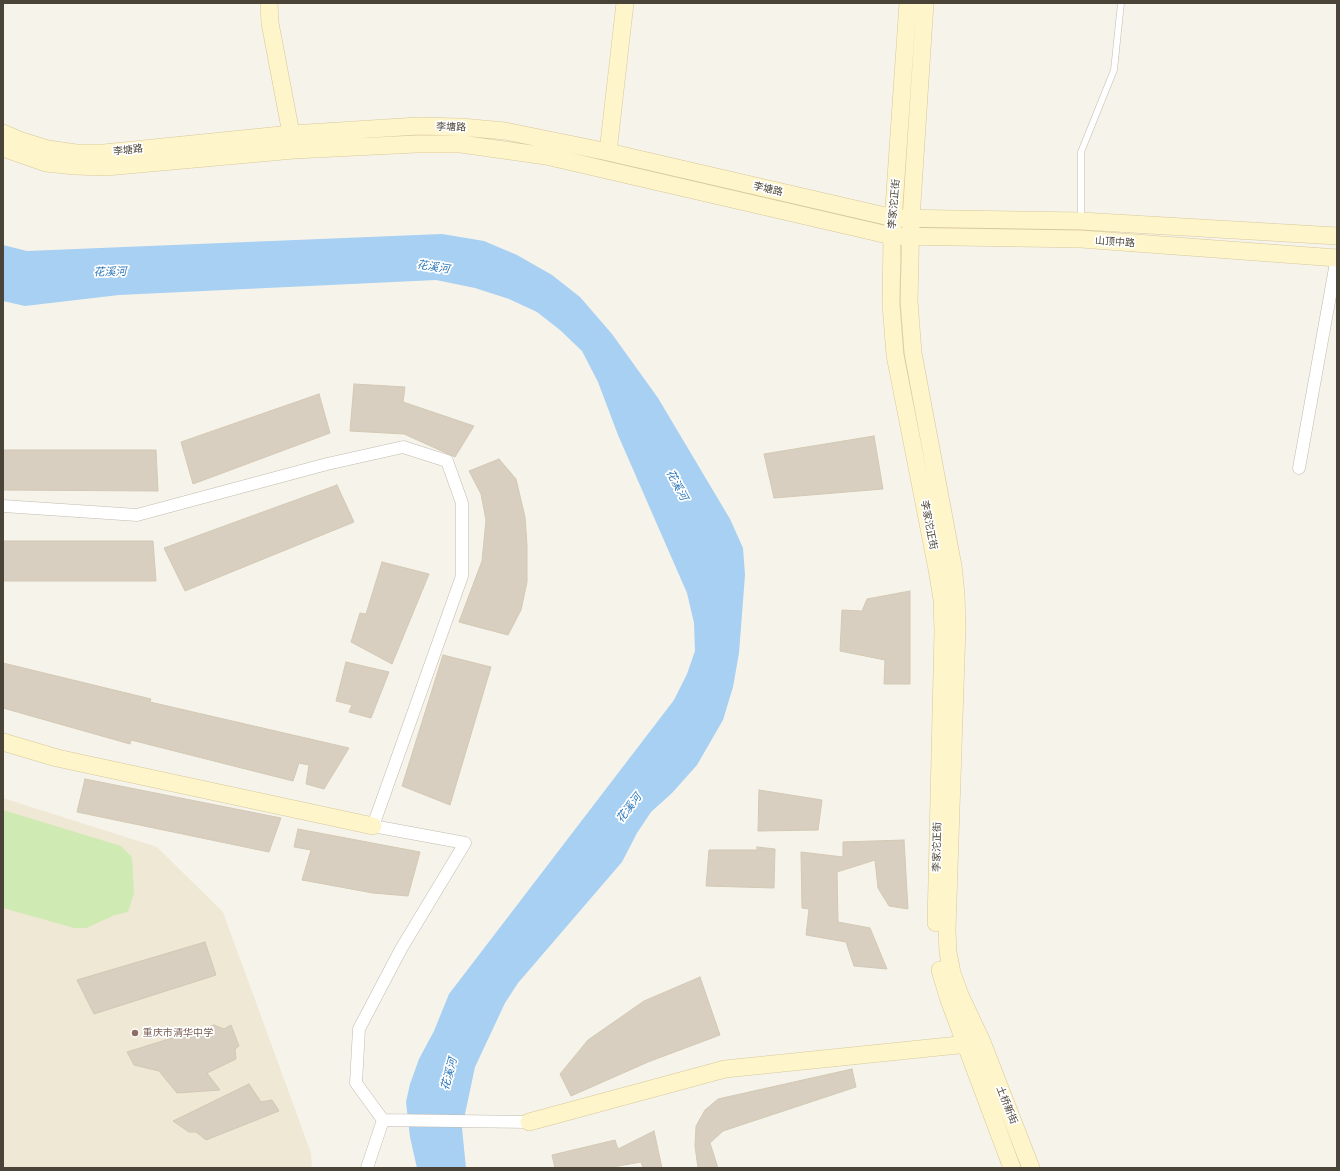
<!DOCTYPE html>
<meta charset="utf-8">
<style>
body{margin:0}
#map{position:relative;width:1340px;height:1171px;overflow:hidden;background:#f6f3eb;font-family:"Asap Condensed",sans-serif}
canvas{display:block}
.frame{position:absolute;inset:0;border:4px solid #4a4438;pointer-events:none}
</style>
<div id="map">
<canvas width="1340" height="1171"></canvas>
<div class="frame"></div>
</div>
<script>
const g = document.querySelector('canvas').getContext('2d');
g.lineJoin = 'round';
function paint(path, color) {
  g.fillStyle = color;
  g.fill(path, 'evenodd');
}
function poly(rows) {
  const path = new Path2D();
  for (const r of rows) {
    path.moveTo(r[0], r[1]);
    for (let i = 2; i < r.length; i += 2) path.lineTo(r[i], r[i + 1]);
  }
  return path;
}
function stroke(path, color, width, dash) {
  g.strokeStyle = color;
  g.lineWidth = width;
  g.lineCap = dash ? 'butt' : 'round';
  g.setLineDash(dash || []);
  g.stroke(path);
}
function write(font, color, halo, rows, align = 'center') {
  g.font = font + ' "Asap Condensed","Noto Sans SC",sans-serif';
  g.lineWidth = 3.5;
  g.setLineDash([]);
  g.textBaseline = 'middle';
  g.strokeStyle = halo;
  g.fillStyle = color;
  for (const [text, x, y, turn = 0] of rows) {
    g.save();
    g.translate(x, y);
    g.rotate((+turn || 0) * Math.PI / 180);
    g.textAlign = isNaN(turn) ? turn : align;
    if (halo) g.strokeText(text, 0, 0);
    g.fillText(text, 0, 0);
    g.restore();
  }
}
const education = poly([
 [3,798,157,847,223,912,311,1153,312,1168,3,1168]
]);
const green = poly([
 [3,810,121,846,132,857,134,893,128,912,115,915,86,928,74,928,3,908]
]);
const water = poly([
 [442,234,484,241,517,255,552,275,580,297,612,334,658,398,730,519,743,548,745,575,739,653,733,687,723,720,697,765,672,793,651,812,637,833,622,862,518,983,505,1003,475,1067,462,1128,466,1168,417,1168,410,1137,406,1102,410,1084,419,1059,434,1031,449,994,674,700,687,674,695,651,694,623,687,593,618,435,598,382,582,351,560,330,537,312,509,299,475,288,436,280,119,295,25,306,3,301,3,245,27,251]
]);
const building = poly([
 [354,384,405,387,403,402,474,426,455,457,404,434,350,431,354,384],
 [319,394,330,433,193,484,181,442,319,394],
 [874,436,883,489,774,498,764,454,874,436],
 [3,450,156,450,158,491,3,490,3,450],
 [499,459,516,479,525,517,527,545,527,582,521,610,508,635,459,622,482,561,486,520,481,494,469,471,499,459],
 [337,485,354,522,185,591,164,548,337,485],
 [3,541,153,541,156,581,3,581,3,541],
 [382,562,429,574,392,664,351,642,360,613,366,614,382,562],
 [910,591,910,684,884,684,885,660,840,651,842,610,862,611,867,599,910,591],
 [443,655,491,667,450,805,402,786,443,655],
 [346,662,389,672,371,718,349,712,352,705,336,701,346,662],
 [3,663,151,699,150,702,349,748,324,789,306,784,309,765,299,763,293,781,131,740,130,744,3,708,3,663],
 [85,779,281,818,269,852,77,812,85,779],
 [759,790,822,800,818,830,758,831,759,790],
 [298,829,420,852,408,896,373,893,302,880,311,850,294,847,298,829],
 [904,840,908,909,889,906,878,888,875,860,837,872,838,922,870,928,887,969,854,966,846,942,806,935,809,909,802,908,801,852,843,857,843,842,904,840],
 [757,847,775,849,774,888,706,886,709,850,757,850,757,847],
 [205,942,216,975,94,1014,77,980,205,942],
 [700,977,720,1035,648,1062,571,1096,560,1074,588,1040,644,1001,700,977],
 [214,1025,224,1029,231,1025,239,1046,235,1049,236,1059,207,1073,220,1090,177,1093,159,1071,134,1065,127,1052,214,1025],
 [852,1069,856,1087,723,1131,710,1143,718,1168,698,1168,695,1146,696,1126,705,1110,718,1099,852,1069],
 [249,1084,261,1102,272,1100,279,1111,206,1140,196,1132,189,1132,173,1121,249,1084],
 [654,1131,662,1168,643,1168,641,1162,607,1168,555,1168,552,1155,615,1140,618,1149,654,1131]
]);
const lane = poly([
 [1081,219,1081,152,1114,70,1121,3]
]);
const street = poly([
 [1299,468,1337,257],
 [3,506,137,515,327,464,403,447,447,461,462,503,462,576,373,826,465,843,401,949,359,1029,356,1083,383,1120,367,1168],
 [383,1120,529,1122]
]);
const secondary = poly([
 [269,3,270,23,293,144],
 [908,3,892,236,891,304,895,355,937,569,942,599,943,631,936,923],
 [925,3,911,219,909,301,913,353,953,566,956,594,957,627,947,930,948,952,952,973,960,995,982,1042,1031,1168],
 [3,133,19,140,48,149,76,153,104,153,291,134,418,126,461,127,505,131,608,152,894,218,1081,221,1337,236],
 [3,148,46,163,75,166,106,167,294,150,416,144,461,144,546,156,892,236,1081,239,1337,258],
 [608,152,625,3],
 [3,742,57,758,373,826],
 [940,970,949,1000,1012,1168],
 [529,1122,725,1069,978,1043]
]);
const markers = [
 [135,1033,4,"#8d6e63"]
];
const streetNames = [
 ["李塘路",451,127,2],
 ["李塘路",128,150,-6],
 ["李塘路",768,189,13],
 ["李家沱正街",894,204,-85],
 ["山顶中路",1115,242,4],
 ["李家沱正街",929,525,79],
 ["李家沱正街",937,847,-89],
 ["土桥新街",1007,1105,68]
];
const educationNames = [
 ["重庆市清华中学",143,1033]
];
const waterNames = [
 ["花溪河",433,267,9],
 ["花溪河",110,272,-1],
 ["花溪河",677,485,62],
 ["花溪河",629,808,-52],
 ["花溪河",449,1074,-75]
];
paint(education, '#efe8d5');
paint(green, '#cfeab3');
paint(water, '#a7d0f2');
paint(building, '#d8cfc0');
stroke(building, '#d3c8b3', 1);
stroke(lane, '#c2bbad', 7);
stroke(street, '#c2bbad', 13);
stroke(secondary, '#d6c89a', 18);
stroke(lane, '#fff', 6);
stroke(street, '#fff', 12);
stroke(secondary, '#fff5cb', 17);
for (const [x, y, r, color] of markers) {
  const dot = new Path2D();
  dot.arc(x, y, r, 0, 2 * Math.PI);
  g.fillStyle = color;
  g.fill(dot);
  stroke(dot, '#fff', 1.5);
}
write('10px', '#4a4438', '#fff', streetNames);
write('10px', '#785e54', '#fff', educationNames, 'left');
write('italic 11px', '#2e79ba', '#fff', waterNames);
</script>
